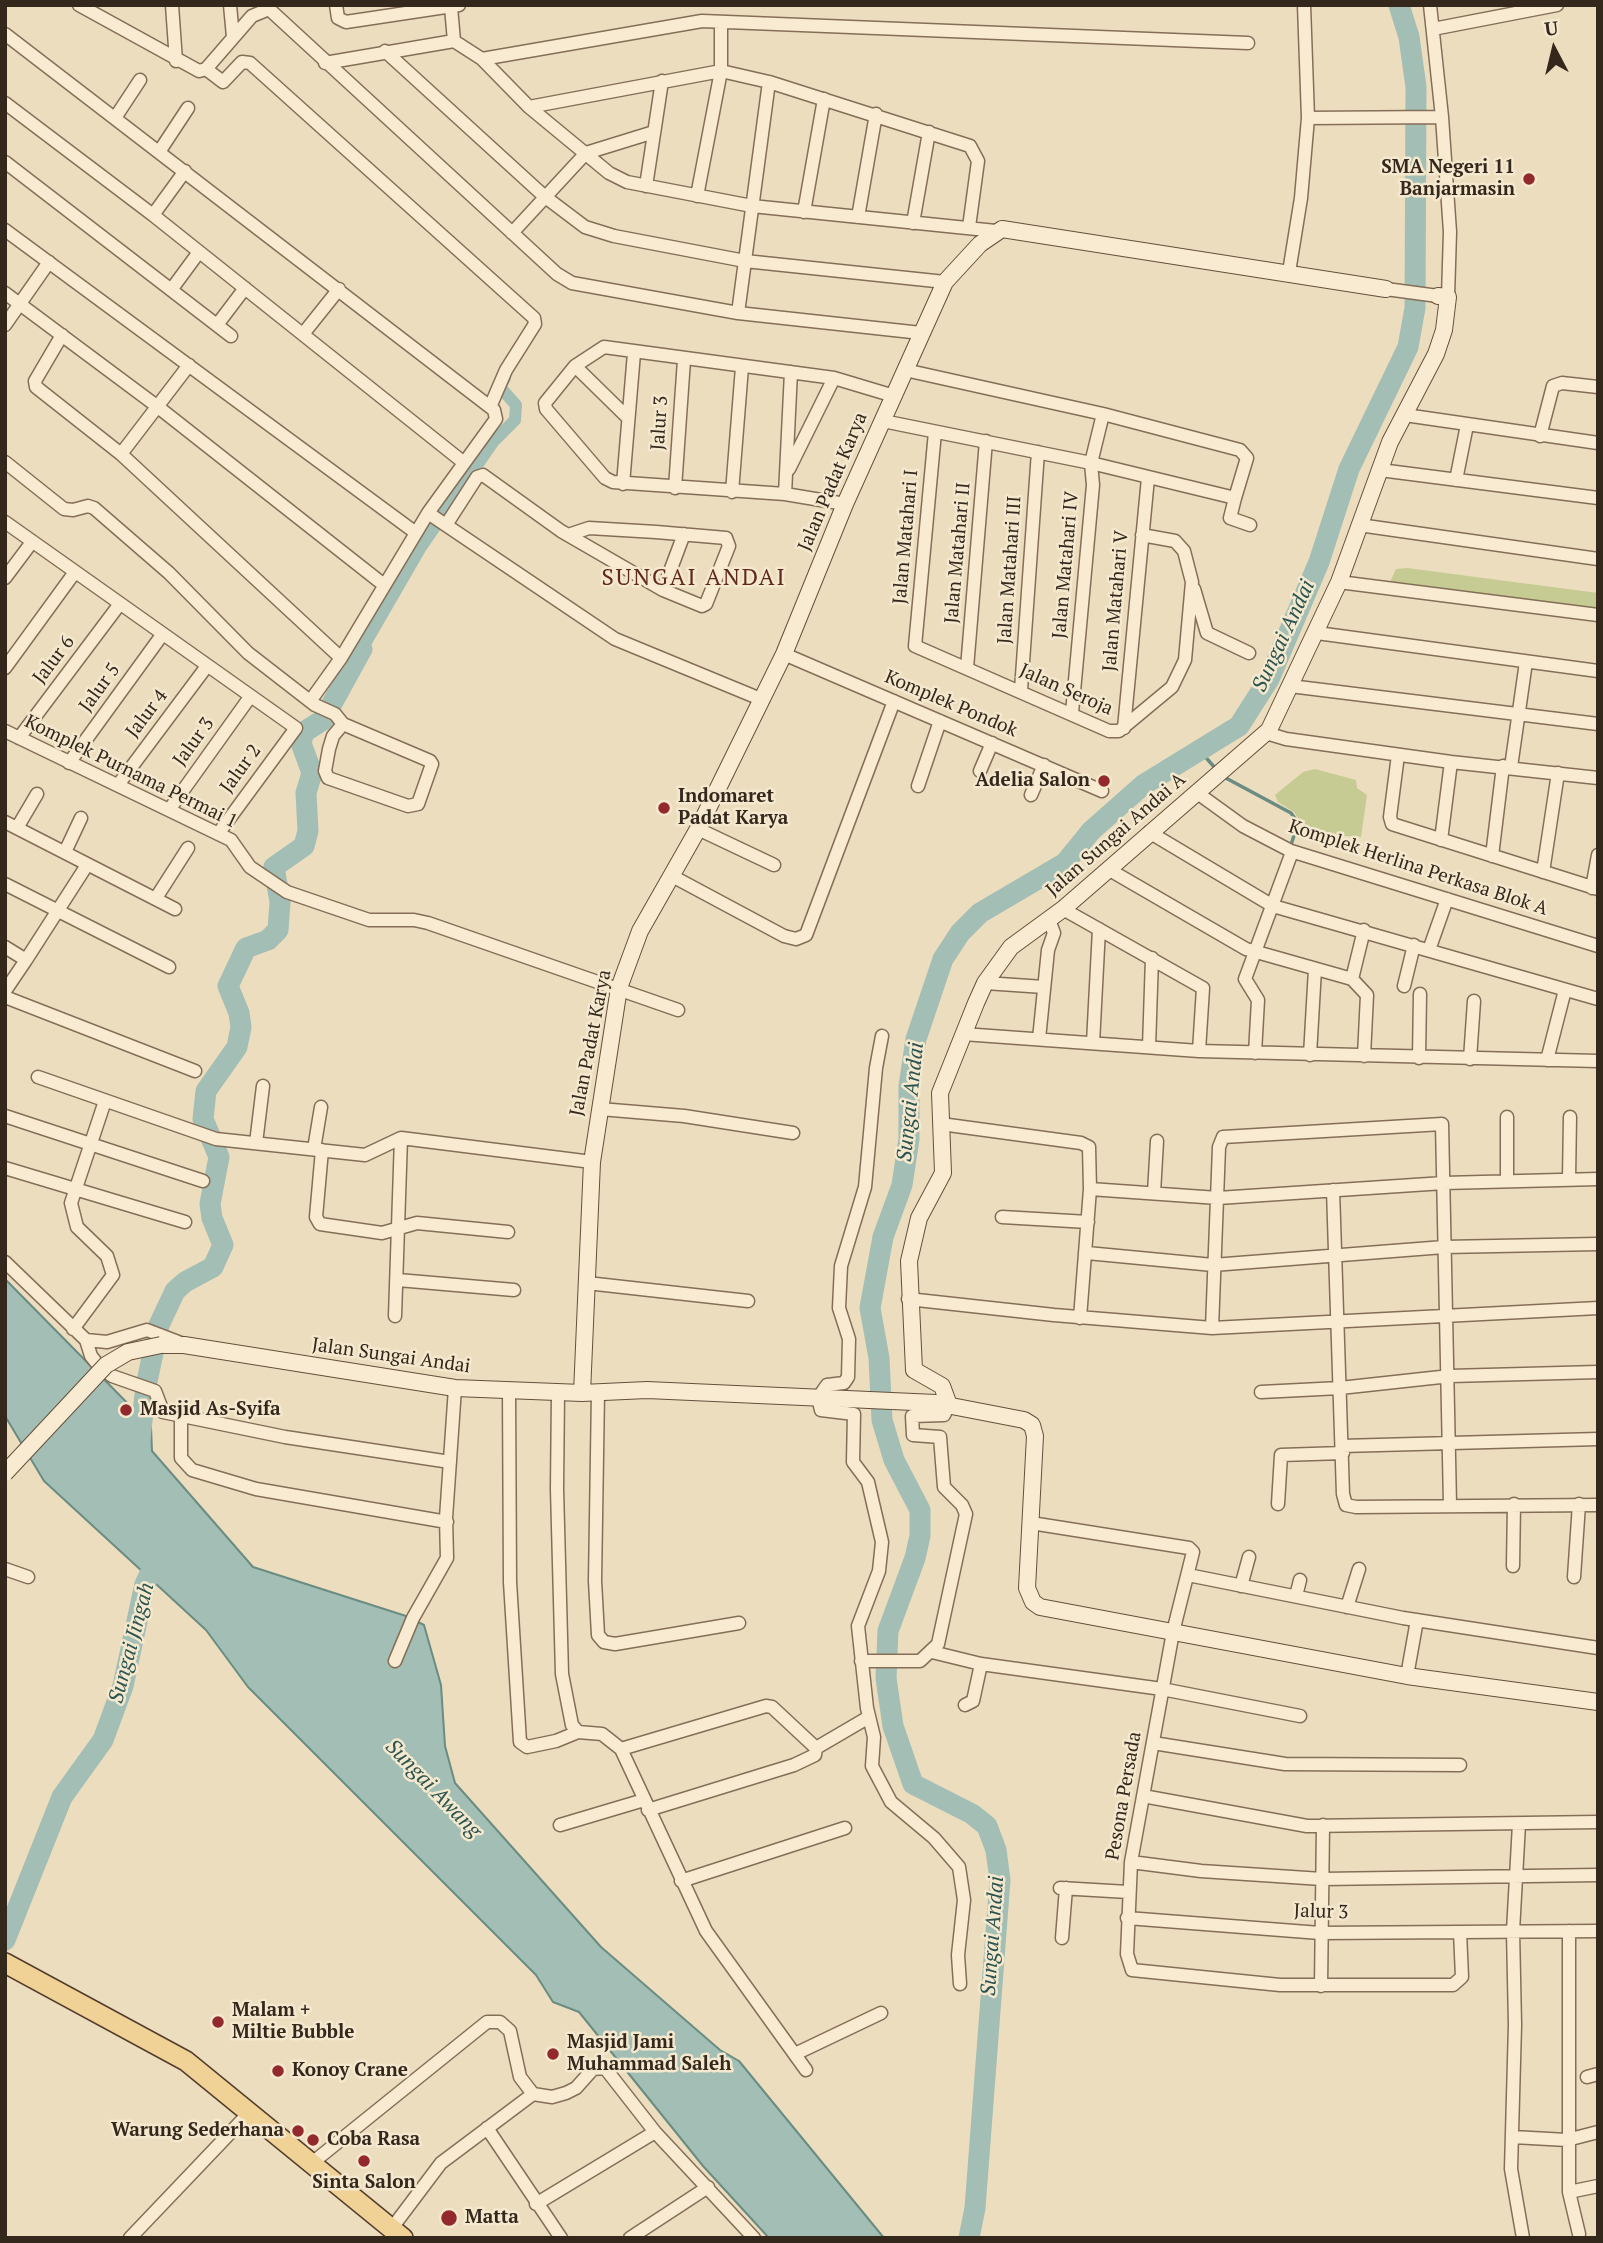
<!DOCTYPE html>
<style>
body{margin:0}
#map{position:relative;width:1603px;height:2243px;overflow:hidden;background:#edddbf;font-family:"PT Serif",serif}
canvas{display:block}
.frame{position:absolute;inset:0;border:7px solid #34271c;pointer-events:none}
.north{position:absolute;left:1519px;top:14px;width:70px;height:70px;-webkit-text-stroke:5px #f4e8ce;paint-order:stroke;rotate:353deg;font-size:19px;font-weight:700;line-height:28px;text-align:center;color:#34271c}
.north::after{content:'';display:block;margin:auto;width:24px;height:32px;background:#34271c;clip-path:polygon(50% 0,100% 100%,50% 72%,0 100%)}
</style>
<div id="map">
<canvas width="1603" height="2243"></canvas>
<div class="frame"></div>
<div class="north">U</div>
</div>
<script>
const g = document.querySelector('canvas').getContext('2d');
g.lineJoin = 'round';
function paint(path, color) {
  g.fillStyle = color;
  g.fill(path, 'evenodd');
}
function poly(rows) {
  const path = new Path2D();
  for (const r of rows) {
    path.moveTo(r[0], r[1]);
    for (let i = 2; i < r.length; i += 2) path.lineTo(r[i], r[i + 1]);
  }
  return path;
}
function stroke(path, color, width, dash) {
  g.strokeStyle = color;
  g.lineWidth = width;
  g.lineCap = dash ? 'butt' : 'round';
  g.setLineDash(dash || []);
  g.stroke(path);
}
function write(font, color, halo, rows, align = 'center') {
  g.font = font + ' "PT Serif",serif';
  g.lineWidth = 5;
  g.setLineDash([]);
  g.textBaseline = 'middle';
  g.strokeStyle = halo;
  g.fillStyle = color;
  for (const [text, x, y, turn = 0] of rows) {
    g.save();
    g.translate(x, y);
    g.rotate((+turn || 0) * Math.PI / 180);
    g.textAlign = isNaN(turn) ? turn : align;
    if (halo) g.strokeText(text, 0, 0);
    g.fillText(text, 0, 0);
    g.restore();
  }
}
const green = poly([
 [1407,568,1598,593,1598,613,1389,584,1396,569],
 [1315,769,1356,780,1357,788,1367,795,1361,837,1332,835,1301,823,1294,812,1278,802,1275,795,1303,772]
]);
const water = poly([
 [5,1279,151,1427,152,1451,253,1567,406,1616,424,1625,441,1685,445,1746,455,1783,601,1947,720,2050,739,2061,884,2238,769,2238,703,2166,579,2012,553,2002,536,1975,248,1687,206,1630,44,1481,5,1416,5,1279]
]);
const stream = poly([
 [1201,752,1216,769],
 [1224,777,1291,813,1298,823,1290,848]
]);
const canal = poly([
 [362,649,421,547,493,442,515,420,516,405,500,387,505,378]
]);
const river = poly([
 [139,1447,146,1386,159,1325,175,1291,185,1282,213,1267,223,1245,212,1218,210,1204,219,1157,203,1119,206,1091,237,1047,241,1027,239,1013,228,986,246,948,268,940,278,930,280,902,274,867,304,846,308,831,306,793,312,773,301,743,304,732,323,720,362,649],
 [5,1940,62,1797,103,1740,123,1686,145,1584,160,1553],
 [969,2238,975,2208,1000,1880,996,1850,987,1826,972,1814,913,1784,893,1726,886,1678,888,1631,915,1558,920,1536,920,1510,894,1460,882,1420,879,1358,870,1308,883,1237,902,1185,909,1139,909,1086,916,1039,943,959,960,933,980,913,1065,863,1091,831,1143,785,1239,726,1269,679,1319,562,1349,469,1408,347,1415,308,1416,87,1409,37,1399,5]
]);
const street = poly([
 [79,5,199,71,206,69,252,16,269,9,557,274,572,283,738,313,921,333],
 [172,5,176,61],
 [230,5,233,37],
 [336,5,338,18,346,22,459,5],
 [1430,5,1442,117,1450,232,1448,297],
 [451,7,454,41],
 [1433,29,1557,5],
 [5,34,494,410,496,419,428,513,341,658,311,700],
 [385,51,544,196,585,227,614,236,745,261,945,282],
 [482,59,702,21,1248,43],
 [325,63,454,41,482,59,529,107,609,173,627,182,752,206,996,231],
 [206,69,223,82,242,62,250,63,534,318,535,324,506,370,490,407],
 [5,103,153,215,463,462],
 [529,107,721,71,769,82,970,146,978,161,969,227],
 [115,118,140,80],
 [1308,118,1442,117],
 [159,152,188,108],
 [5,162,231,336],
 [646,186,662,81],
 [697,196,721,71,721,22],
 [804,212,824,99],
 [153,215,185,171],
 [858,217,876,114],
 [913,223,929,132],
 [5,230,416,533],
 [512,233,586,153,654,132],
 [1289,272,1301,198,1308,118,1304,5],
 [1386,289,1438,296],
 [171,290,199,252],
 [5,293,158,407,384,585],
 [738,313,769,82],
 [5,325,49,262],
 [217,325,245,288],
 [303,334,339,289],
 [62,335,35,381,36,387,121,454,341,658],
 [575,366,627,417],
 [905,370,1103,414,1240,450,1247,458,1235,498],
 [1405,415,1598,443],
 [883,421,1091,463,1235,498,1230,518,1250,525],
 [935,432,915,646,1109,731,1119,731,1172,687,1185,660,1192,582,1184,551,1175,541,1142,535],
 [1540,436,1553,386,1562,383,1598,387],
 [121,454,189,365],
 [5,462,64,509,73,510,88,506,94,508,169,573,248,653,315,705,335,714,343,724,430,761,432,764,418,804,408,806,328,778,325,771,329,749,333,736,343,724],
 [789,469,834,378],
 [1380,470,1598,498],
 [1456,480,1467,425],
 [623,484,634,353],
 [675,488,684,360],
 [732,492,742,367],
 [785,494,791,372],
 [845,504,785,494,613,482,605,478,546,409,545,403,575,366,604,347,834,378,894,396],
 [428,513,615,639,763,700],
 [5,522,296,728,218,834],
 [446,525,477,477,483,475,561,531,663,590,702,606,706,604,729,546,726,538,656,532,589,528,568,535],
 [1359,525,1598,559],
 [5,578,32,542],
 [1339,582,1598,615],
 [1194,589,1207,633,1249,653],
 [663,590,684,534],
 [1317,633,1598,671],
 [784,654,1102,791],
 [5,668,75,572],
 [967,668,986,441],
 [1290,686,1598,724],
 [1021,690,1038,452],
 [1072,713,1093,485,1091,463,1103,414],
 [1124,728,1148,478],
 [5,731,231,840,250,867,287,892,369,920,414,920,428,923,678,1010],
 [1266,733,1286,739,1451,762,1598,778],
 [19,738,119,605],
 [1398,755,1390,817,1392,824,1598,889],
 [69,763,162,635],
 [1511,767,1526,662],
 [980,771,992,743],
 [118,785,207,666],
 [918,786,940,721],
 [1196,792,1243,826,1291,851,1598,946],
 [1031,795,1044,765],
 [169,810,250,697],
 [5,822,175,909],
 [17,828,37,794],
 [698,829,774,865],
 [1149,832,1273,906,1598,999],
 [1441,840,1451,762],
 [65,852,81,818],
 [1492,856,1503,766],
 [1108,869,1246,949,1352,979,1367,995,1364,1056],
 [1543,872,1558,773],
 [672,876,784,936,796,939,806,935,894,701],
 [5,884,169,967],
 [1592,888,1598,855],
 [156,898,188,848],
 [1063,909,1203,988,1199,1051],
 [5,947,26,960,87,865],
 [1429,950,1447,899],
 [1352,979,1364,930],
 [985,983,1044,987],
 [1404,986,1414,945],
 [5,991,26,960],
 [5,997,195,1071],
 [963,1034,1199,1051,1598,1061],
 [882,1036,876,1068,865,1187,841,1266,839,1308,849,1339,848,1377,844,1383,827,1385,818,1398,821,1410,854,1414,853,1462,868,1482,882,1542,879,1571,858,1626,867,1708,874,1737,872,1766,891,1802,934,1838,959,1867,964,1900,958,1955,960,1984],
 [1039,1039,1048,950,1054,933,1049,920],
 [1093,1043,1099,929],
 [1149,1047,1152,958],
 [1255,1053,1258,1000,1245,979,1292,852],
 [1310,1055,1315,969],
 [1419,1058,1420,994],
 [1470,1059,1474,1001],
 [1547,1060,1565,990],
 [38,1077,216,1139,365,1155,401,1138,592,1162],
 [600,1109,684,1116,793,1133],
 [5,1116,203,1181],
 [941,1124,1081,1143,1089,1147,1090,1189,1080,1318],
 [256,1143,263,1086],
 [314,1149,321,1107],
 [322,1150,316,1217,320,1224,382,1233,417,1223,508,1232],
 [5,1168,185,1222],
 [1569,1179,1570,1117],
 [1507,1181,1507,1117],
 [1090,1189,1218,1198,1444,1183,1598,1179],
 [1333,1190,1343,1494,1346,1505,1356,1507,1598,1505],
 [1154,1193,1157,1141],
 [1002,1217,1088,1222],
 [1087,1253,1213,1265,1444,1247,1598,1244],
 [5,1262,86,1340,107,1342,147,1330,181,1343],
 [398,1280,514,1290],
 [587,1283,748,1301],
 [908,1299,1054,1315,1212,1328,1598,1308],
 [395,1316,401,1138],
 [1212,1328,1219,1147,1223,1137,1442,1124,1450,1505],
 [73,1329,113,1275,107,1256,77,1227,71,1203,105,1101],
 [86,1340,91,1356,99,1366,112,1376,155,1391,163,1412,285,1437,450,1462],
 [509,1390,510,1582,520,1742,527,1747,556,1741,578,1732,602,1734,621,1749,706,1931,806,2070],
 [558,1392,557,1489,562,1674,572,1725,578,1732],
 [598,1392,595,1581,598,1635,604,1642,615,1644,739,1623],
 [1261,1392,1340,1388,1450,1376,1598,1372],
 [181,1417,181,1458,192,1470,256,1489,447,1522],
 [1342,1446,1598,1439],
 [1278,1504,1281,1455,1343,1453],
 [1031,1523,1189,1548,1193,1552,1173,1632,1131,1862,1127,1954,1132,1970,1280,1985,1453,1985,1462,1977,1460,1932],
 [1513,1566,1514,1504],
 [5,1569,28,1577],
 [1188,1575,1403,1618,1598,1648],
 [1574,1577,1579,1504],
 [1241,1586,1249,1557],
 [1296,1596,1300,1580],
 [1347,1607,1359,1569],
 [932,1652,981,1664,1162,1689,1300,1716],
 [395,1661,413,1618,447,1558,446,1518,455,1388],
 [861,1661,920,1661,938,1644,966,1514,962,1505,944,1487,940,1437,913,1435,912,1416,944,1415,949,1405],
 [1407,1676,1417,1620],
 [965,1705,973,1701,981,1664],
 [1153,1743,1285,1764,1460,1765],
 [816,1748,869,1717],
 [621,1749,766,1706,772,1707,816,1748,815,1755,794,1765,648,1810],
 [1143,1796,1307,1826,1598,1822],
 [1519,1824,1513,1931,1515,2025,1511,2169,1523,2238],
 [560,1825,644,1800],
 [1131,1862,1201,1871,1322,1879,1598,1875],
 [681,1881,845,1828],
 [1060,1888,1128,1892],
 [1127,1918,1320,1933,1598,1931],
 [1569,1931,1569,2192,1579,2234],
 [1062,1938,1066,1888],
 [1321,1986,1323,1825],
 [795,2054,881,2013],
 [1587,2077,1598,2074],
 [487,2128,561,2238],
 [1513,2137,1567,2140,1598,2132],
 [312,2163,487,2022,500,2022,510,2031,520,2077,533,2094,552,2097,566,2093,576,2088,593,2069,605,2068,655,2132,754,2238],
 [1569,2192,1598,2186],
 [536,2204,655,2132],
 [392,2228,441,2163,533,2094],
 [130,2238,250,2112],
 [630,2238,708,2187]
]);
const secondary = poly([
 [161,1345,184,1345,455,1388,582,1393,647,1390,936,1403,1024,1420,1032,1425,1035,1436,1027,1588,1033,1602,1040,1607,1407,1676,1598,1702],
 [582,1393,592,1162,619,988,640,931,698,829,784,654,845,504,945,282,980,244,1002,229,1386,289],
 [949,1405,942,1386,914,1370,909,1261,919,1218,943,1173,940,1093,976,1003,985,983,1011,947,1063,909,1269,730,1339,582,1390,442,1436,354,1444,330,1448,297,1438,296]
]);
const primary = poly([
 [5,1963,186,2061,403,2238]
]);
const secondaryBridge = poly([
 [5,1473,106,1365,128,1352,161,1345]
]);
const markers = [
 [1529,179,7,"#92292d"],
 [1104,781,7,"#92292d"],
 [664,808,7,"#92292d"],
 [126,1410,7,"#92292d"],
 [218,2022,7,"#92292d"],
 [553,2054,7,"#92292d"],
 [278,2071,7,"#92292d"],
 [298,2131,7,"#92292d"],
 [313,2140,7,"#92292d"],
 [364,2161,7,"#92292d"],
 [449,2218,9,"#92292d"]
];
const poiNames = [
 ["SMA Negeri 11",1515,168,"right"],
 ["Banjarmasin",1515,190,"right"],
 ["Adelia Salon",1090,781,"right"],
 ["Indomaret",678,797],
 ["Padat Karya",678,819],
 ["Masjid As-Syifa",140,1410],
 ["Malam +",232,2011],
 ["Miltie Bubble",232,2033],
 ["Masjid Jami",567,2043],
 ["Muhammad Saleh",567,2065],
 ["Konoy Crane",292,2071],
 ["Warung Sederhana",284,2131,"right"],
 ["Coba Rasa",327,2140],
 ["Sinta Salon",364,2183,"center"],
 ["Matta",465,2218]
];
const streetNames = [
 ["Jalur 3",660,423,-86],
 ["Jalan Padat Karya",833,482,-67],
 ["Jalan Matahari I",906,537,-85],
 ["Jalan Matahari II",958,553,-85],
 ["Jalan Matahari IV",1066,565,-85],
 ["Jalan Matahari III",1010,570,-86],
 ["Jalan Matahari V",1116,601,-85],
 ["Jalur 6",54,660,-53],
 ["Jalur 5",100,688,-54],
 ["Jalan Seroja",1066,690,24],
 ["Komplek Pondok",951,704,23],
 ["Jalur 4",147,714,-53],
 ["Jalur 3",194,742,-54],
 ["Jalur 2",241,769,-54],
 ["Komplek Purnama Permai 1",131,772,26],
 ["Jalan Sungai Andai A",1116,835,-41],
 ["Komplek Herlina Perkasa Blok A",1418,868,18],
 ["Jalan Padat Karya",591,1043,-79],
 ["Jalan Sungai Andai",391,1356,8],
 ["Pesona Persada",1124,1796,-80],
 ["Jalur 3",1321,1912,2]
];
const waterNames = [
 ["Sungai Andai",1284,636,-65],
 ["Sungai Andai",911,1102,-84],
 ["Sungai Jingah",132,1643,-75],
 ["Sungai Awang",433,1789,46],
 ["Sungai Andai",993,1936,-86]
];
const quarterNames = [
 ["SUNGAI ANDAI",694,578]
];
paint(green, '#c6ca93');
paint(water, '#a2beb5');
stroke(water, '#6a8c82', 2);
stroke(stream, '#6a8c82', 3.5);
stroke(canal, '#a2beb5', 12);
stroke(river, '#a2beb5', 21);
stroke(street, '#856e58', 15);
stroke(secondary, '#664f3b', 18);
stroke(primary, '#523c2c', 22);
stroke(street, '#f8ebd1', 12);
stroke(secondary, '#f8ebd1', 16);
stroke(primary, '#f0d196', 19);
stroke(secondaryBridge, '#664f3b', 18, []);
stroke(secondaryBridge, '#f8ebd1', 16);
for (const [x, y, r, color] of markers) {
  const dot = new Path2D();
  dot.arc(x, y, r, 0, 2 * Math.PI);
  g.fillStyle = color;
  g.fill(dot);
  stroke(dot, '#f4e8ce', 2.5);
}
write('bold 19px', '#34271c', '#f4e8ce', poiNames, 'left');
write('19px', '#34271c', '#f4e8ce', streetNames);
write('italic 21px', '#2b5450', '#f4e8ce', waterNames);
g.letterSpacing = '2px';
write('23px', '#60281c', '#f4e8ce', quarterNames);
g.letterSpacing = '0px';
</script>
